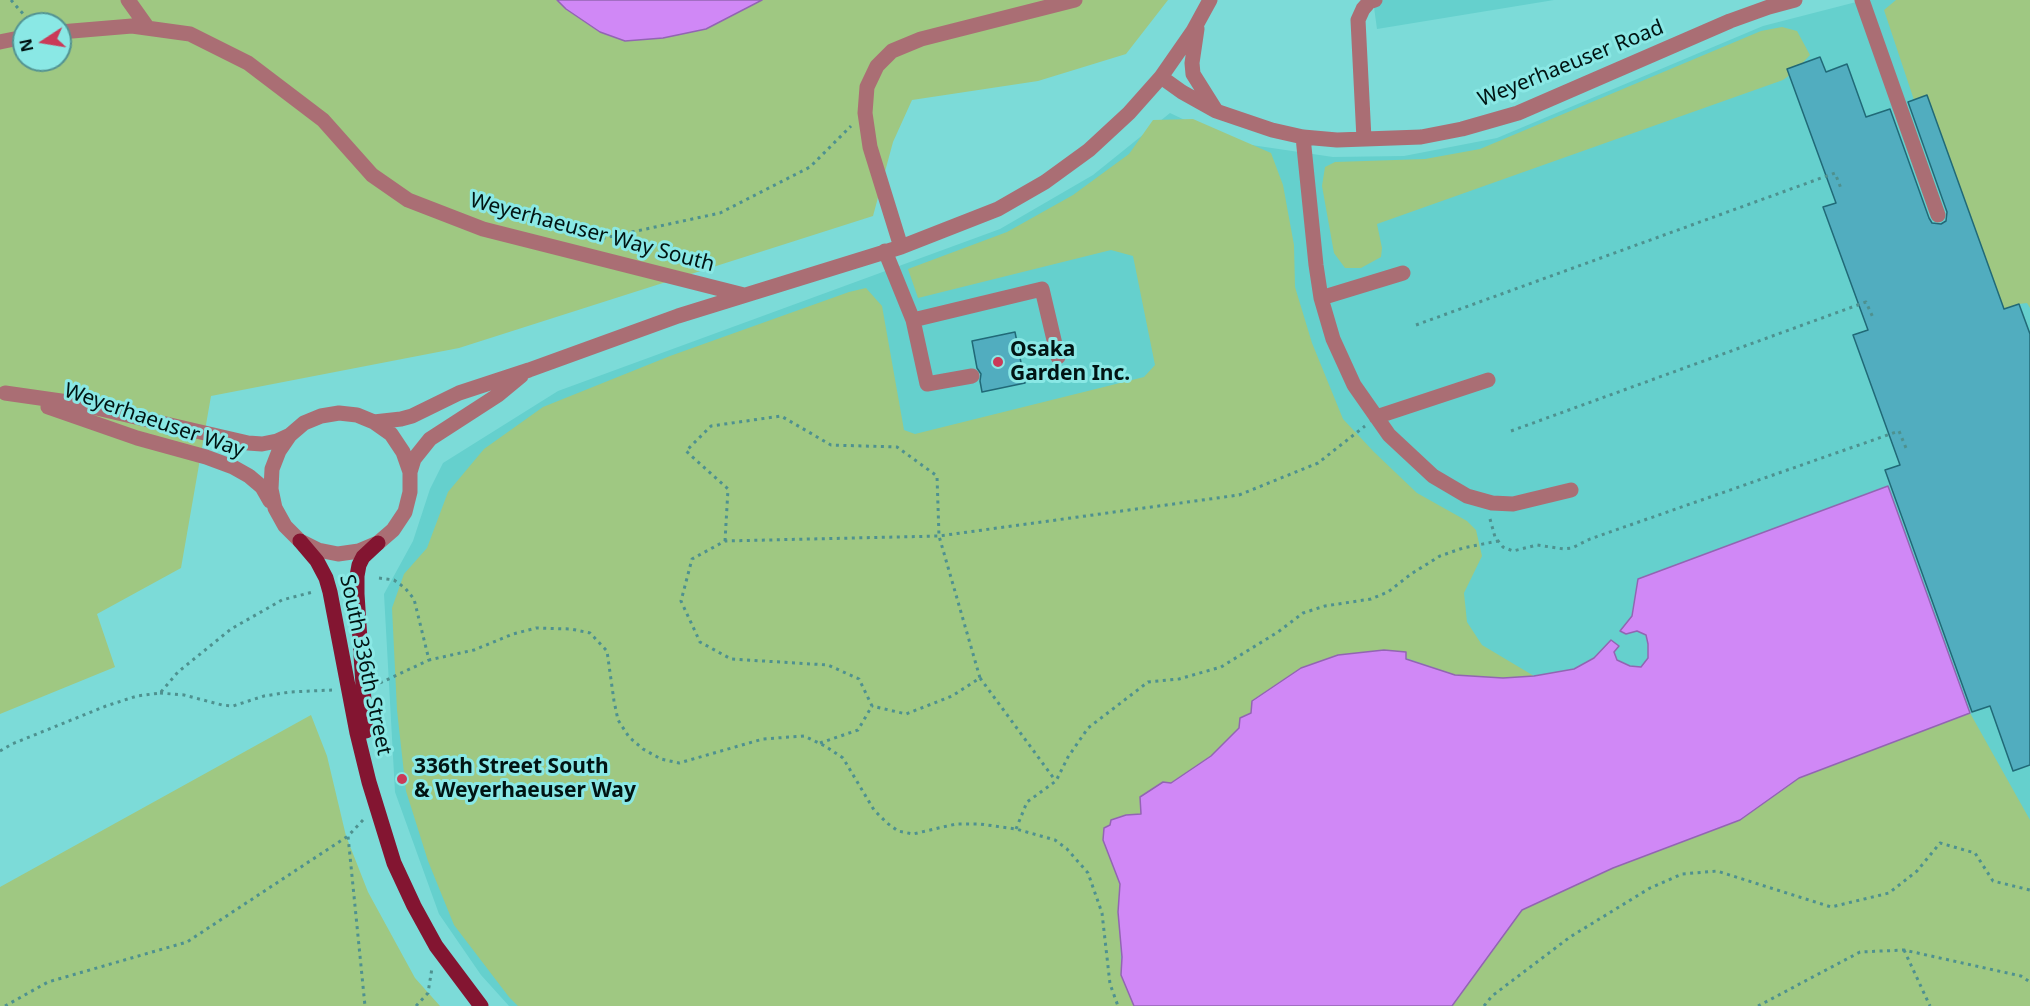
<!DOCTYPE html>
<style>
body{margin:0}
#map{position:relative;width:2030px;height:1006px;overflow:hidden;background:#7cdbd8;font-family:"Noto Sans",sans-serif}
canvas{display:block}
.north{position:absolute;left:12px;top:12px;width:60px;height:60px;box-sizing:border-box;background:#8ae8e5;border:2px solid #539391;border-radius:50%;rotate:258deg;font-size:16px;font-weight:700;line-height:24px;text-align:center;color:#011413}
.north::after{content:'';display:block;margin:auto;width:21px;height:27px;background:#ca3a58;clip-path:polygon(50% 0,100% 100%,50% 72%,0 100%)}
</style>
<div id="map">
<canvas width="2030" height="1006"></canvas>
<div class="north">N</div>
</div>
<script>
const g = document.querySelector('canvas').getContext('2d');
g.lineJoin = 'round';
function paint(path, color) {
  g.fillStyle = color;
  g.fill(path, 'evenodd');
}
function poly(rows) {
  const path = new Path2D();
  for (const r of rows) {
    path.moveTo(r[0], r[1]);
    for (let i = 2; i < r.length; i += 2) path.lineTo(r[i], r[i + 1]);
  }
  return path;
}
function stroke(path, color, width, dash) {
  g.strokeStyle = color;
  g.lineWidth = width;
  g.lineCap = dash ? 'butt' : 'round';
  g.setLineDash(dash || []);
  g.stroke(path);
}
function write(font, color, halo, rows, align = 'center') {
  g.font = font + ' "Noto Sans",sans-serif';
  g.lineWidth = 6;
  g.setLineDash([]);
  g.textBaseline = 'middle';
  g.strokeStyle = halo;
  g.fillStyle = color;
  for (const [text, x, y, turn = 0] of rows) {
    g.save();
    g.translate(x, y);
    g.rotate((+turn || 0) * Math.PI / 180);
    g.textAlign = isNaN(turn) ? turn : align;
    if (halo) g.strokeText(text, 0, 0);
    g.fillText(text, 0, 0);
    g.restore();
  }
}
const built = poly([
 [1373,0,1554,0,1377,29],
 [1864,0,2030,0,2030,1006,509,1006,481,975,439,914,395,792,384,594,413,541,430,489,443,463,558,391,1000,229,1093,175,1170,113,1231,142,1333,157,1404,156,1497,138,1763,26]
]);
const green = poly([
 [0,0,557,0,566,9,625,41,663,38,706,29,762,0,1168,0,1126,54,1038,81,912,100,893,142,873,216,459,348,211,396,181,568,97,614,115,667,0,714],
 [24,24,60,24,60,60,24,60],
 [1896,0,2030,0,2030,308,2027,303,2019,304,2004,309,1914,100,1884,10],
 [1782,27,1797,31,1810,55,1794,72,1783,80,1377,224,1382,248,1381,257,1361,268,1345,268,1334,253,1322,186,1325,167,1335,162,1425,159,1480,149,1761,31],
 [1193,119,1271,153,1283,185,1294,245,1295,287,1312,343,1343,419,1374,452,1417,493,1467,521,1476,530,1482,556,1464,593,1467,622,1482,645,1534,676,1503,678,1455,675,1406,658,1405,652,1384,650,1338,655,1251,713,1239,728,1211,756,1171,783,1141,814,1126,815,1110,825,1103,840,1120,884,1121,975,1134,1006,518,1006,509,997,454,925,428,861,406,791,397,710,392,608,404,574,427,548,448,492,484,449,543,407,670,356,849,292,866,288,882,306,904,430,915,434,1144,377,1155,365,1133,256,1111,250,918,298,908,269,1007,232,1073,195,1129,154,1153,120],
 [1970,713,2030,820,2030,1006,1452,1006,1522,910,1613,868,1740,820,1799,778],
 [311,715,327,756,346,836,368,892,415,978,440,1006,0,1006,0,887]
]);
const water = poly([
 [557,0,762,0,706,29,663,38,625,41,600,32,566,9,557,0],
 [1888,486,1970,713,1799,778,1740,820,1613,868,1522,910,1452,1006,1134,1006,1121,975,1122,957,1118,912,1120,884,1103,840,1104,828,1110,825,1111,820,1126,815,1141,814,1140,797,1163,782,1171,783,1211,756,1239,728,1240,718,1251,713,1252,701,1301,668,1338,655,1384,650,1406,652,1406,659,1455,675,1503,678,1534,676,1574,669,1594,658,1611,640,1619,646,1614,652,1617,660,1630,666,1641,667,1648,658,1648,644,1646,635,1637,631,1626,634,1620,631,1632,616,1638,579,1888,486]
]);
const building = poly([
 [1820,57,1826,72,1847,64,1866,117,1890,109,1929,218,1932,223,1941,224,1946,221,1947,212,1908,102,1927,95,2004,309,2019,304,2030,334,2030,765,2013,771,1990,706,1972,712,1885,470,1900,465,1853,335,1868,330,1823,207,1836,203,1787,69,1820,57],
 [1015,332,1025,383,982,392,980,381,981,374,977,368,972,341,1015,332]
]);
const path = poly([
 [11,0,31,23],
 [595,240,720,213,810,167,851,126],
 [1416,325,1835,173,1842,191],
 [1511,431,1866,302,1874,320],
 [1490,519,1495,537,1503,547,1513,551,1537,545,1564,549,1572,548,1590,539,1899,431,1906,448],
 [725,541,728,489,686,451,711,426,781,416,831,445,897,447,937,476,939,536,980,678,952,696,906,714,872,706],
 [379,578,394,580,405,588,414,599,429,660,474,650,513,634,536,628,571,629,590,633,607,651,614,701,618,720,629,737,643,749,661,759,679,763,763,739,804,736,825,746,843,758,874,810,887,823,898,831,913,834,956,824,980,824,1016,829,1055,840,1067,849,1088,873,1102,913,1110,984,1118,1006],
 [980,678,1055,780],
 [380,683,429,660],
 [160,693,184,695,222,705,233,706,264,696,290,692,332,690],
 [820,743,858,730,872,706,859,679,828,665,731,659,700,642,681,601,692,559,725,541,939,536,1239,495,1318,463,1365,426],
 [0,751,12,744,106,706,137,696,160,693,178,672,231,629,282,600,313,592],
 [363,820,348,836,365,1006],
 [1016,829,1027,802,1056,781,1068,757,1088,728,1148,682,1179,679,1221,667,1278,632,1303,613,1325,606,1371,599,1388,592,1411,574,1440,556,1463,548,1498,541],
 [1904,950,1930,1006],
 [5,1006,48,982,187,942,348,836],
 [416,1006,428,993,432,968],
 [1484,1006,1492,996,1570,937,1650,888,1682,874,1717,871,1831,907,1889,893,1917,871,1940,843,1975,853,1993,881,2030,890],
 [1758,1006,1860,952,1904,950,2021,976,2030,982]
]);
const minor = poly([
 [128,0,148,28],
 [1862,0,1938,215],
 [1197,29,1192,63,1193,74,1215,109],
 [60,32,132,26,190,34,248,63,323,120,372,175,408,200,483,229,744,295],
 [0,42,24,37],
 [1161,77,1182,92,1216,111,1272,130,1303,137,1337,140,1421,137,1462,129,1518,113,1730,21,1769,7,1795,0],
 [1303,137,1316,265,1321,298,1333,339,1354,385,1389,435,1433,476,1467,496,1492,503,1513,504,1571,490],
 [1364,139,1358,20,1363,9,1369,2,1375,0],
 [901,247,870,147,865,113,867,87,877,66,892,51,921,39,1075,0],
 [885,251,913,320,927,384,972,376],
 [1321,298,1403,273],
 [913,320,1042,289,1058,357],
 [5,393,75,403,248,443,262,444,277,441,290,435,304,423,321,416,339,413,357,415,374,422,391,434,403,452,410,472,410,492,405,512,393,530,378,543,359,551,338,554,318,550,300,541,285,526,275,508,271,489,272,469,279,451,290,435],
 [48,407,137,438,206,457,233,467,249,476,262,487,270,501],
 [1376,417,1488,380],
 [374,422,401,419,412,416,459,393,529,370,678,316,901,247,998,209,1045,182,1089,150,1129,113,1161,77,1193,31,1210,0],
 [410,472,414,459,430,439,498,395,521,376]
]);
const major = poly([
 [300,541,317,561,326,578,330,592,357,733,369,782,394,863,414,906,436,946,481,1006],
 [366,731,357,594,357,576,359,565,363,557,378,543]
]);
const markers = [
 [998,362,6,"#ca3a58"],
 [402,779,6,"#ca3a58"]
];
const streetNames = [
 ["Weyerhaeuser Road",1571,64,-22],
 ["Weyerhaeuser Way South",592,233,15],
 ["Weyerhaeuser Way",154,421,19],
 ["South 336th Street",365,665,78]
];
const poiNames = [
 ["Osaka",1010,350],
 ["Garden Inc.",1010,374],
 ["336th Street South",414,767],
 ["& Weyerhaeuser Way",414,791]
];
paint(built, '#65d0cd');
paint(green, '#9fc882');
paint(water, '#d088f6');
stroke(water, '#9265b2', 1.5);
paint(building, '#51adbf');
stroke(building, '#216977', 1.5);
stroke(path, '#4e918f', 3, [3, 4.5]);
stroke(minor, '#aa6e74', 15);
stroke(major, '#831531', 15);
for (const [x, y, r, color] of markers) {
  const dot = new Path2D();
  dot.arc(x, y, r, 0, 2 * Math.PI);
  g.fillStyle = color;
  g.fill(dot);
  stroke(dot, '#8ae8e5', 2);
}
write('21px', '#011413', '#8ae8e5', streetNames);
write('bold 21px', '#011413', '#8ae8e5', poiNames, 'left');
</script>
